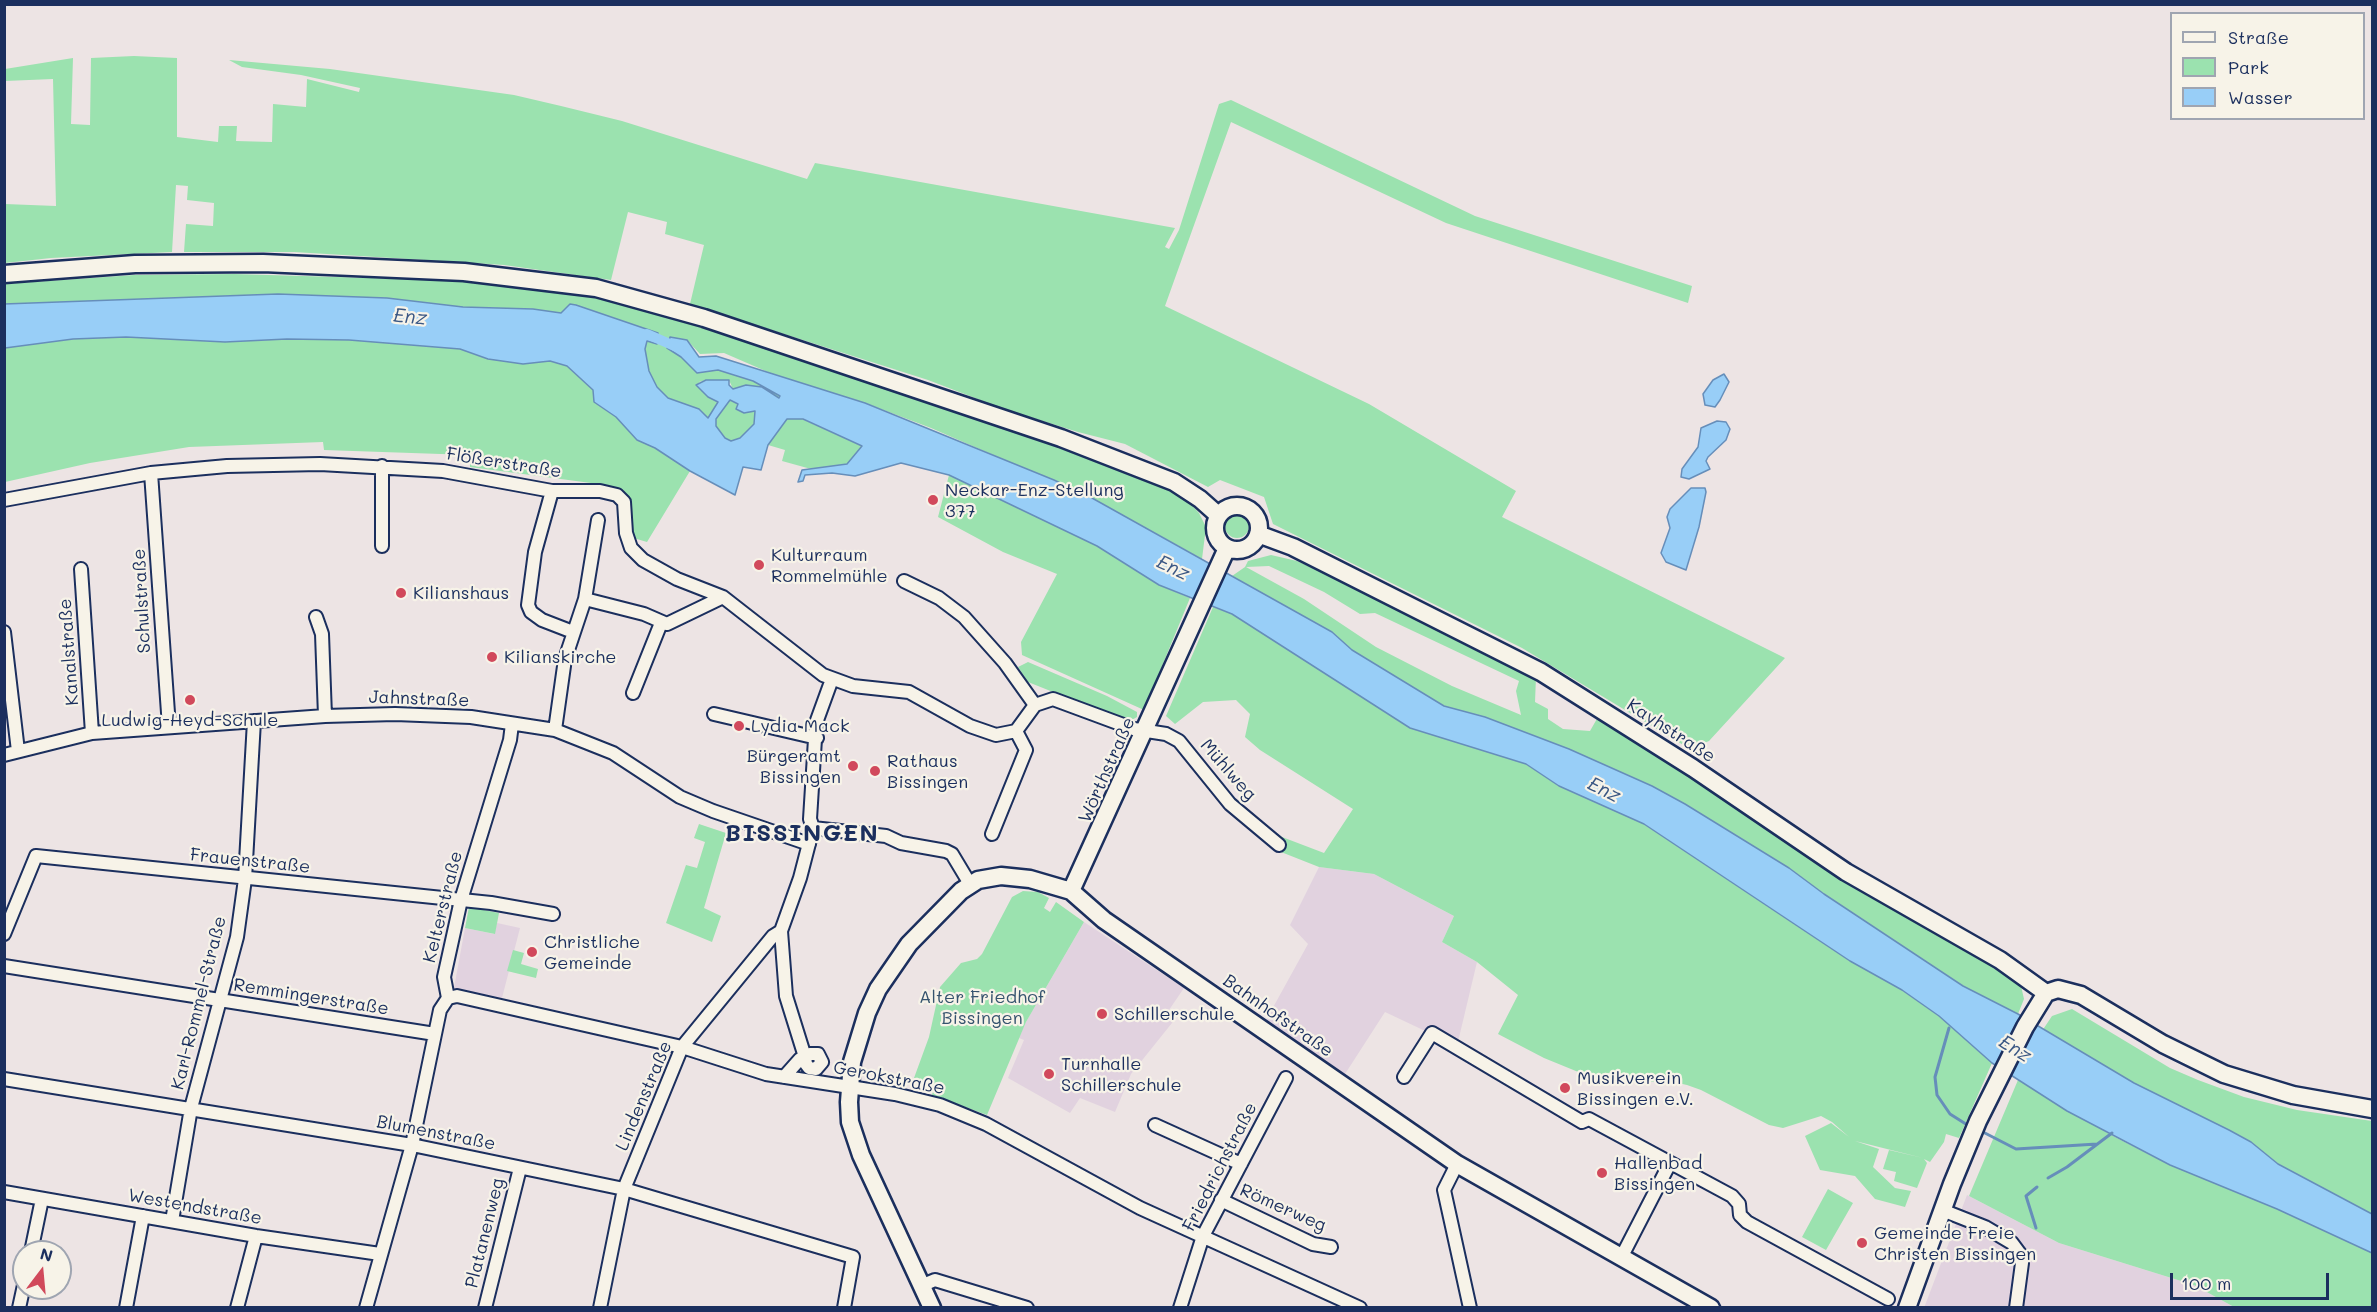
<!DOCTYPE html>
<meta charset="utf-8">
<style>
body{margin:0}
#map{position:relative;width:2377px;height:1312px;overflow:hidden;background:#ede4e4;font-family:Mali,sans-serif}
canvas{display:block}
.frame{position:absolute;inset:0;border:6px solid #1b2f5e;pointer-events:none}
.legend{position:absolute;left:2170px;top:12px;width:195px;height:108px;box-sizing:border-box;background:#f7f3e8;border:2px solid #9fa5b1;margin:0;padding:8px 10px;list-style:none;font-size:18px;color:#1b2f5e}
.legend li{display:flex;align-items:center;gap:12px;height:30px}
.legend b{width:30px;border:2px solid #9fa5b1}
.north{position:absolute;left:12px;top:1240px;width:60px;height:60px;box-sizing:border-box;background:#f7f3e8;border:2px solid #9fa5b1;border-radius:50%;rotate:16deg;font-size:16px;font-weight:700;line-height:24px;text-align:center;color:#1b2f5e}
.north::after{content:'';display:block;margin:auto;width:21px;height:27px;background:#d1495b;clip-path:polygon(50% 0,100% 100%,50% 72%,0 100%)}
.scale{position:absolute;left:2170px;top:1273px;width:159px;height:27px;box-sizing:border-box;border:3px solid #1b2f5e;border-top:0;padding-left:8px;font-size:18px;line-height:21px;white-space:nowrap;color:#1b2f5e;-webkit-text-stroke:4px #f7f3e8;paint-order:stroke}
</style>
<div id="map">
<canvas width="2377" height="1312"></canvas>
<div class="frame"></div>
<ul class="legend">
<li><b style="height:8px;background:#f7f3e8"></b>Straße</li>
<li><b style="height:16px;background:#9be2af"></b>Park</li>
<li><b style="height:16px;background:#98cef7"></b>Wasser</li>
</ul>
<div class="north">N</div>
<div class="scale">100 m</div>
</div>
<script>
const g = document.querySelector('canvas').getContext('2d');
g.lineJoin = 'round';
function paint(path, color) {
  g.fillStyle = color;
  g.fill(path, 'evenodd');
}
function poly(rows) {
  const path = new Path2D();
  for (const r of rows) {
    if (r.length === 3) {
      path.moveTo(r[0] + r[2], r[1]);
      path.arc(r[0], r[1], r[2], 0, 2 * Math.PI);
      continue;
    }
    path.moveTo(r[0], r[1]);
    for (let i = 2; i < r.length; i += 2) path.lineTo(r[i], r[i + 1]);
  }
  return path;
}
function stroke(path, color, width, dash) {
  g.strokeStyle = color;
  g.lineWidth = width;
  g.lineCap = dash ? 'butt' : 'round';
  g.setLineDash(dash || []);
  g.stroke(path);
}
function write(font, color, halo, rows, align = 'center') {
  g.font = font + ' Mali,sans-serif';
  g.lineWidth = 4.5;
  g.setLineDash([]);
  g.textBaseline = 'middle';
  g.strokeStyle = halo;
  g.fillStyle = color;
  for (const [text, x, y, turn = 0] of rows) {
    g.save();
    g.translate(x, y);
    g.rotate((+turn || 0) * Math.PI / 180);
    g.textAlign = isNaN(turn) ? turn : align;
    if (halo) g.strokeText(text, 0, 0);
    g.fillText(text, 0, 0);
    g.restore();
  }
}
const built = poly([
 [1319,867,1374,874,1454,916,1442,942,1477,962,1457,1046,1385,1012,1345,1074,1265,1022,1308,944,1290,925],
 [1084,922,1184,988,1169,1010,1176,1018,1131,1074,1115,1112,1080,1098,1070,1113,1008,1078,1024,1040,1019,1038,1026,1022],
 [497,923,520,928,502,998,454,988,465,928,494,934],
 [1967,1195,2059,1243,2194,1285,2234,1307,1924,1308]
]);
const green = poly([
 [134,56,177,58,177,137,218,142,219,126,237,126,236,141,272,142,273,104,306,107,307,79,359,92,360,88,301,75,242,67,229,60,330,69,514,95,561,106,622,121,807,179,815,163,1175,228,1165,247,1169,249,1179,230,1219,104,1231,100,1475,216,1692,286,1688,303,1446,223,1231,122,1165,306,1369,404,1516,491,1502,517,1785,658,1709,741,1690,749,1522,648,1273,524,1264,497,1220,480,1208,487,1125,444,1078,432,1001,408,928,380,690,304,704,245,665,234,667,222,628,212,611,280,504,265,425,260,294,252,184,252,186,224,213,226,214,203,187,200,188,186,176,185,172,252,51,258,5,263,5,204,56,206,53,79,5,81,5,69,73,58,71,124,90,125,91,58],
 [234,274,405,279,447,276,583,292,648,307,1010,425,1169,489,1189,502,1199,513,1206,527,1202,559,1092,498,931,428,865,403,784,379,724,353,700,354,687,340,669,339,667,348,681,357,697,373,718,370,753,381,780,396,779,398,762,387,746,385,733,389,729,380,706,380,699,382,708,397,719,402,708,418,668,398,657,387,649,371,645,349,647,340,658,333,576,305,566,308,561,313,533,309,463,307,387,298,278,294,5,304,4,284,134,275],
 [126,337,225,342,287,339,349,340,460,349,488,359,523,364,550,361,567,366,593,390,594,402,616,417,637,440,655,448,690,471,647,542,630,537,621,501,624,490,591,483,470,467,470,455,324,450,323,442,189,447,90,463,5,482,4,348,73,339],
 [729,400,755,411,754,424,740,438,731,441,725,438,716,426,716,419],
 [787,419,802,419,862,446,847,464,811,469,782,461,785,450,768,445],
 [949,475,1097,546,1159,585,1190,598,1144,710,1022,655,1021,642,1057,574,1003,552,938,517],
 [1237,526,12],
 [1271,555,1297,561,1348,584,1536,677,1535,702,1548,709,1548,719,1563,729,1590,731,1598,717,1997,967,2021,986,2024,999,2018,1014,1963,986,1824,894,1789,868,1685,804,1652,786,1485,717,1444,706,1352,650,1332,632,1232,576,1245,567,1248,561],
 [1269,566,1324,592,1360,614,1375,613,1519,681,1516,691,1521,715,1452,686,1376,647,1304,599,1246,567],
 [1213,607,1232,614,1266,635,1410,728,1526,764,1559,786,1644,824,1850,961,1902,990,1939,1016,1992,1063,1959,1138,1946,1134,1944,1142,1930,1162,1924,1159,1927,1163,1917,1188,1894,1181,1896,1172,1883,1169,1889,1150,1923,1158,1855,1141,1879,1149,1873,1167,1895,1188,1911,1191,1905,1207,1875,1199,1855,1176,1820,1170,1805,1136,1831,1123,1849,1137,1832,1122,1821,1116,1783,1128,1769,1125,1701,1090,1687,1085,1669,1081,1639,1082,1617,1076,1612,1072,1593,1078,1544,1058,1498,1034,1518,995,1477,962,1442,942,1454,916,1374,874,1319,867,1281,852,1236,819,1223,802,1227,796,1282,837,1324,853,1353,809,1260,750,1245,737,1250,714,1236,700,1203,702,1175,724,1166,716],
 [1028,662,1107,696,1137,712,1137,717,1128,722,1028,682,1018,667],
 [699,824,726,833,704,908,721,916,712,942,666,923,686,865,697,868,705,842,694,838],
 [1023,891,1038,892,1049,898,1044,908,1050,912,1056,902,1084,922,1026,1022,987,1115,932,1095,934,1088,914,1078,929,1037,940,987,961,963,977,959,982,954,1012,897],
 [469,907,499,913,495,934,465,928],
 [513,950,524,953,521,964,538,969,536,978,507,971],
 [2072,1009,2170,1068,2198,1080,2244,1097,2297,1110,2372,1121,2372,1214,2278,1164,2251,1142,2229,1130,2134,1083,2042,1031,2052,1016],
 [2018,1080,2113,1136,2170,1165,2277,1209,2372,1253,2372,1307,2234,1307,2194,1285,2059,1243,1969,1196],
 [1828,1189,1853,1203,1826,1250,1802,1237]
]);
const water = poly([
 [278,294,387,298,463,307,533,309,561,313,570,304,576,305,658,333,657,344,647,341,645,349,649,371,657,387,668,398,699,409,708,418,718,402,708,397,696,385,706,380,729,380,729,385,733,389,746,385,762,387,779,398,780,396,753,381,718,370,697,373,681,357,667,348,670,337,687,340,699,357,716,356,865,403,1054,480,1092,498,1332,632,1352,650,1444,706,1485,717,1569,749,1652,786,1685,804,1789,868,1824,894,1963,986,2018,1014,2134,1083,2229,1130,2251,1142,2278,1164,2372,1214,2372,1253,2277,1209,2170,1165,2067,1111,1992,1063,1939,1016,1902,990,1850,961,1644,824,1559,786,1526,764,1410,728,1232,614,1159,585,1097,546,949,475,901,463,855,476,832,473,805,475,803,481,798,482,802,470,847,464,862,446,803,419,787,419,768,445,761,470,743,467,735,495,690,471,655,448,637,440,616,417,594,402,593,390,567,366,550,361,523,364,488,359,460,349,349,340,287,339,225,342,126,337,73,339,5,348,4,304,278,294],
 [730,400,738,404,736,409,744,413,755,411,754,424,740,438,731,441,725,438,716,426,716,419,730,400],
 [1724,374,1729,382,1720,400,1715,407,1705,405,1703,394,1713,380,1724,374],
 [1717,421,1726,422,1730,429,1726,440,1708,457,1706,461,1710,469,1689,479,1681,477,1682,469,1698,447,1701,428,1717,421],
 [1691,488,1705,488,1706,492,1699,527,1686,570,1666,562,1661,553,1670,528,1667,517,1670,509,1691,488]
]);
const stream = poly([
 [1949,1028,1935,1077,1937,1095,1950,1114,1969,1126],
 [1981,1131,2016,1149,2097,1144],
 [2048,1178,2067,1167,2112,1133],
 [2036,1228,2026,1196,2037,1187]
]);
const canal = poly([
 [647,334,679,348]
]);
const street = poly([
 [151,473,169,727],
 [552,491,535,552,528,605,531,612,542,620,573,632],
 [4,500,151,473,227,466,320,464,443,471,552,491,600,491,617,495,624,502,626,533,631,548,643,560,677,579,723,597,823,675,853,686,909,692,970,726,996,735,1016,731,1035,705,1053,699,1134,729,1166,734,1179,741,1230,804,1279,845],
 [382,546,382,466],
 [81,569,92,733],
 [904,581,939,598,964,617,1005,663,1035,705],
 [585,599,644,614,667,624,723,597],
 [316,617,322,634,325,716],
 [4,632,18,751],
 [633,693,661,623],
 [714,714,817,738],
 [555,730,565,659,585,599,598,520],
 [4,755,92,733,325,716,395,714,471,717,555,730,613,753,680,797,713,811,809,844],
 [813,828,886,836,901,843,946,851,952,854,970,884],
 [992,834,1026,750,1016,731],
 [4,934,36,856,491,903,553,914],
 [4,966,435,1034],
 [448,998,457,996,682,1047,766,1074,895,1094,940,1105,986,1124,1140,1208,1360,1308],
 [448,998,444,977,461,900,510,740,512,724],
 [784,1077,800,1059,805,1057,810,1054,818,1054,822,1062,816,1069,809,1068,806,1064,805,1057,786,996,781,931,800,878,813,828,810,819,816,723,832,679],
 [1404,1077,1432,1033,1582,1122,1589,1119,1732,1196,1739,1204,1740,1215,1747,1222,1888,1299],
 [4,1079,412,1145,624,1189,853,1257,844,1308],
 [1155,1125,1241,1164],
 [1457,1164,1444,1190,1470,1308],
 [4,1192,256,1236,380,1254],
 [1221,1200,1313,1244,1331,1247],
 [1942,1210,1985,1227,2012,1243,2021,1255,2022,1263,2016,1308],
 [172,1221,191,1108,237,937,245,879,254,721],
 [31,1252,42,1199],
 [1622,1256,1670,1163],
 [923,1285,935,1280,1027,1308],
 [19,1308,24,1285],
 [126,1308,143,1216],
 [237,1308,256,1236],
 [366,1308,412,1145,440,1010,448,998],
 [485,1308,520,1168],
 [600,1308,624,1189,682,1047,773,936,781,931],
 [1180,1308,1203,1236,1286,1078]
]);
const secondary = poly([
 [4,274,135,264,263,263,464,272,596,288,704,318,1061,438,1174,482,1200,499,1218,515],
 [1237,528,22],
 [1258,534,1293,547,1541,672,1693,768,1846,872,2000,960,2046,993],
 [1071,891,1227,548],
 [932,1308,861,1155,850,1122,849,1102,852,1062,867,1013,878,989,909,944,961,891,978,880,1001,876,1030,879,1071,891,1104,920,1457,1164,1711,1308],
 [1907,1308,1952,1184,1978,1121,2025,1027,2046,993,2058,989,2081,995,2163,1044,2224,1074,2293,1095,2372,1109]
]);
const markers = [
 [933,500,6,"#d1495b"],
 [759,565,6,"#d1495b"],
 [401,593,6,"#d1495b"],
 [492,657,6,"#d1495b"],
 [190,700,6,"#d1495b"],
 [739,726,6,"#d1495b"],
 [853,766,6,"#d1495b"],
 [875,771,6,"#d1495b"],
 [532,952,6,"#d1495b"],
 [1102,1014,6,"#d1495b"],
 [1049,1074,6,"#d1495b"],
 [1565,1088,6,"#d1495b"],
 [1602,1173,6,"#d1495b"],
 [1862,1243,6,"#d1495b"]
];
const streetNames = [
 ["Flößerstraße",504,463,9],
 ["Schulstraße",142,601,-93],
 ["Kanalstraße",69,652,-94],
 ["Jahnstraße",419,699,2],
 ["Kayhstraße",1671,731,33],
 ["Wörthstraße",1107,770,-66],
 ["Mühlweg",1228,770,49],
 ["Frauenstraße",250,861,6],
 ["Kelterstraße",443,907,-76],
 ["Remmingerstraße",311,997,9],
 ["Karl-Rommel-Straße",199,1003,-76],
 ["Bahnhofstraße",1278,1016,35],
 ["Gerokstraße",889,1078,11],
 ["Lindenstraße",644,1096,-67],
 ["Blumenstraße",436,1133,11],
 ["Friedrichstraße",1220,1167,-63],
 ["Westendstraße",195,1207,10],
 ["Römerweg",1283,1208,24],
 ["Platanenweg",485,1233,-76]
];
const poiNames = [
 ["Neckar-Enz-Stellung",945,490],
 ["377",945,511],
 ["Kulturraum",771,555],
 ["Rommelmühle",771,576],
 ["Kilianshaus",413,593],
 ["Kilianskirche",504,657],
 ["Ludwig-Heyd-Schule",190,720,"center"],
 ["Lydia Mack",751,726],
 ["Bürgeramt",841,756,"right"],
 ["Bissingen",841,777,"right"],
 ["Rathaus",887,761],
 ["Bissingen",887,782],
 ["Christliche",544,942],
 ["Gemeinde",544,963],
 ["Schillerschule",1114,1014],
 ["Turnhalle",1061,1064],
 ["Schillerschule",1061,1085],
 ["Musikverein",1577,1078],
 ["Bissingen e.V.",1577,1099],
 ["Hallenbad",1614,1163],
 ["Bissingen",1614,1184],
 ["Gemeinde Freie",1874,1233],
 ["Christen Bissingen",1874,1254]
];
const parkNames = [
 ["Alter Friedhof",982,997],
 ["Bissingen",982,1018]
];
const waterNames = [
 ["Enz",410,317,5],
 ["Enz",1173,568,25],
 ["Enz",1604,790,26],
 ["Enz",2015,1049,31]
];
const districtNames = [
 ["BISSINGEN",802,834]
];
paint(built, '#e1d2df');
paint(green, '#9be2af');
paint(water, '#98cef7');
stroke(water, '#668eba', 1.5);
stroke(stream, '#668eba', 3);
stroke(canal, '#98cef7', 10);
stroke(street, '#1b2f5e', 16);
stroke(secondary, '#1b2f5e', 21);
stroke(street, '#f7f3e8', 12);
stroke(secondary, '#f7f3e8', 16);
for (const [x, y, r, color] of markers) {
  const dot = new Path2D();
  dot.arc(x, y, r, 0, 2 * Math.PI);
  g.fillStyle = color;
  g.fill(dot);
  stroke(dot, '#f7f3e8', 2);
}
write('18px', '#1b2f5e', '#f7f3e8', streetNames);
write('18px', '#1b2f5e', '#f7f3e8', poiNames, 'left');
write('18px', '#35536e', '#f7f3e8', parkNames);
write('italic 20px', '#3a5784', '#f7f3e8', waterNames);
g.letterSpacing = '1.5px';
write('bold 24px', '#1b2f5e', '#f7f3e8', districtNames);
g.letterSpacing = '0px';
</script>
